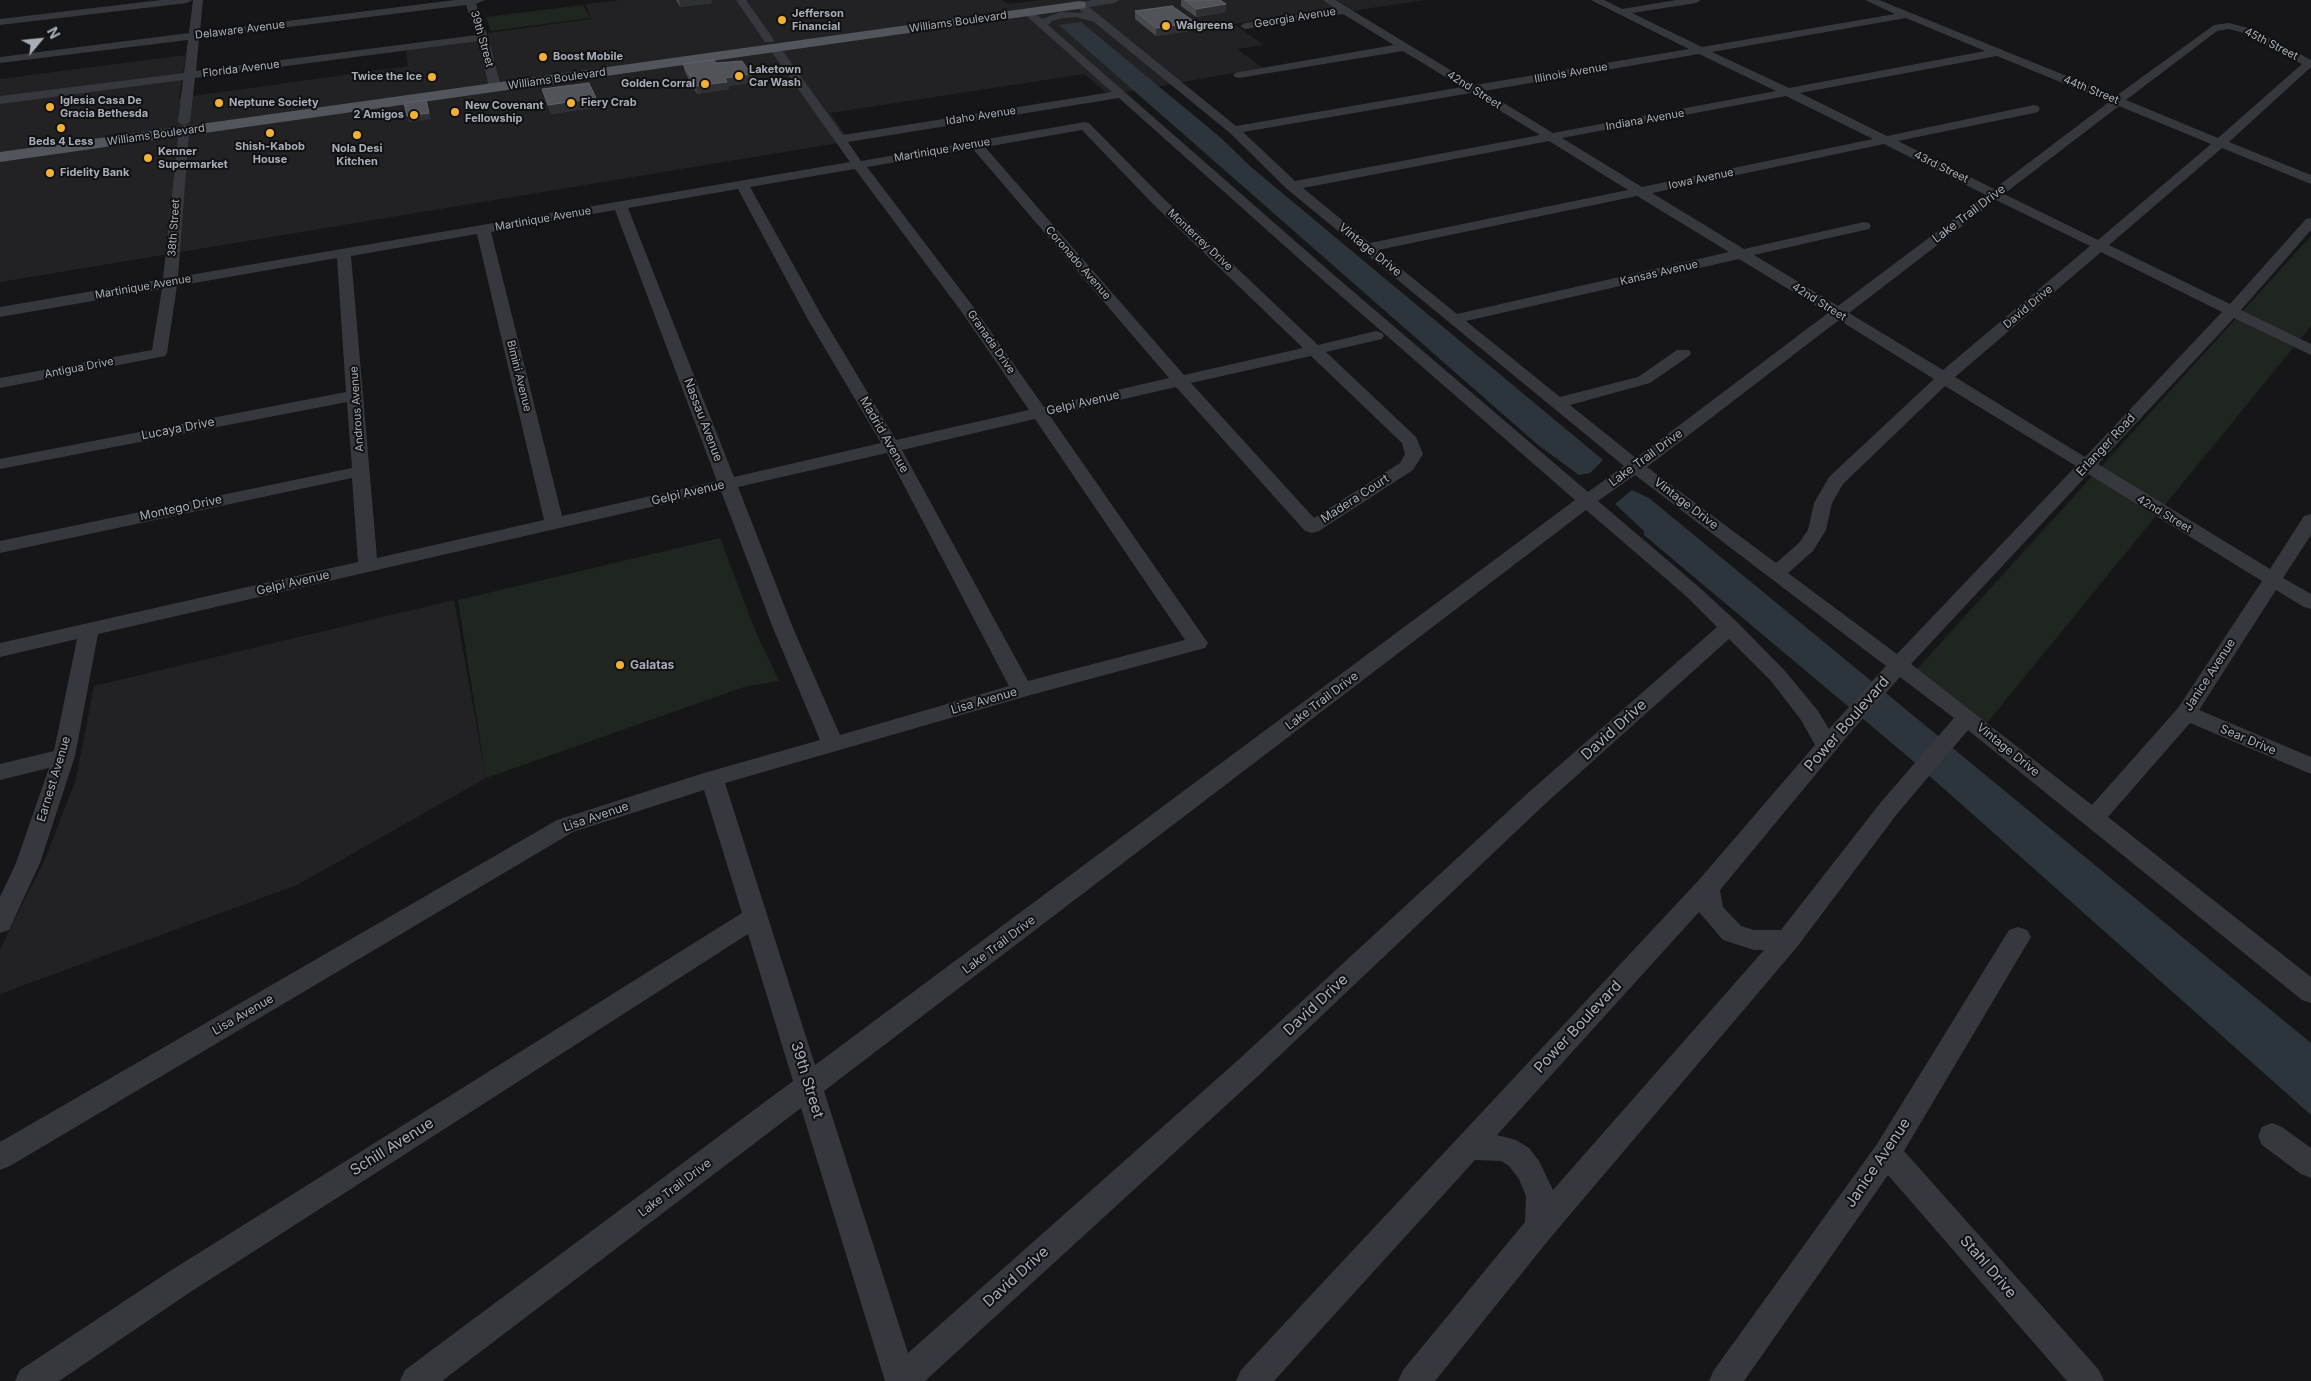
<!DOCTYPE html>
<style>
body{margin:0}
#map{position:relative;width:2311px;height:1381px;overflow:hidden;background:#161618;font-family:Inter,sans-serif}
canvas{display:block}
.north{position:absolute;left:15px;top:15px;width:50px;height:50px;-webkit-text-stroke:4px #111113;paint-order:stroke;rotate:62deg;font-size:14px;font-weight:700;line-height:20px;text-align:center;color:#a8adb8}
.north::after{content:'';display:block;margin:auto;width:18px;height:22px;background:#a8adb8;clip-path:polygon(50% 0,100% 100%,50% 72%,0 100%)}
</style>
<div id="map">
<canvas width="2311" height="1381"></canvas>
<div class="north">N</div>
</div>
<script>
const g = document.querySelector('canvas').getContext('2d');
g.lineJoin = 'round';
function paint(path, color) {
  g.fillStyle = color;
  g.fill(path, 'evenodd');
}
function poly(rows) {
  const path = new Path2D();
  for (const r of rows) {
    path.moveTo(r[0], r[1]);
    for (let i = 2; i < r.length; i += 2) path.lineTo(r[i], r[i + 1]);
  }
  return path;
}
function stroke(path, color, width, dash) {
  g.strokeStyle = color;
  g.lineWidth = width;
  g.lineCap = dash ? 'butt' : 'round';
  g.setLineDash(dash || []);
  g.stroke(path);
}
function write(font, color, halo, rows, align = 'center') {
  g.font = font + ' Inter,sans-serif';
  g.lineWidth = 4;
  g.setLineDash([]);
  g.textBaseline = 'middle';
  g.strokeStyle = halo;
  g.fillStyle = color;
  for (const [text, x, y, turn = 0] of rows) {
    g.save();
    g.translate(x, y);
    g.rotate((+turn || 0) * Math.PI / 180);
    g.textAlign = isNaN(turn) ? turn : align;
    if (halo) g.strokeText(text, 0, 0);
    g.fillText(text, 0, 0);
    g.restore();
  }
}
const built = poly([
 [621,0,1002,0,1008,4,1042,0,1426,0,1351,11,1344,7,1234,24,1264,45,1237,49,1263,68,1109,95,1084,74,830,113,850,141,0,282,0,79,186,55,179,98,408,66,406,49,488,38,488,33,591,19,586,4],
 [454,600,486,778,297,885,0,994,0,949,46,857,76,779,94,686]
]);
const green = poly([
 [583,5,590,18,491,31,486,17],
 [2311,236,2311,326,1987,723,1915,671],
 [720,538,755,630,779,681,744,687,486,778,458,600]
]);
const water = poly([
 [1081,22,1220,137,1251,167,1603,460,1590,473,1579,475,1538,445,1059,25],
 [1632,490,1649,498,2311,1043,2311,1115,1906,755,1644,535,1644,531,1615,504]
]);
const minor = poly([
 [161,0,192,0,187,3,0,25,0,19,161,0],
 [193,0,203,0,200,32,455,0,485,0,476,4,488,37,501,87,495,90,489,87,478,41,195,78,190,122,184,126,178,122,183,80,0,104,0,96,184,73,188,40,0,63,0,57,189,33,193,0],
 [466,5,477,35,196,71,199,38,466,5],
 [736,0,746,0,774,40,773,42,765,42,736,0],
 [1093,0,1119,0,1114,3,1089,7,1236,126,1462,87,1403,51,1239,78,1235,77,1233,75,1235,73,1239,72,1394,45,1343,14,1245,29,1240,26,1245,23,1335,9,1323,0,1335,0,1475,85,1689,49,1591,0,1604,0,1622,9,1676,0,1701,0,1696,3,1632,13,1702,47,1895,14,1865,0,1879,0,2116,96,2214,25,2229,23,2252,29,2311,60,2311,67,2229,142,2311,175,2311,184,2222,148,2109,245,2230,304,2306,219,2311,218,2311,230,2241,310,2311,344,2311,355,2234,318,2098,464,2270,569,2304,516,2311,514,2311,535,2283,578,2311,594,2311,609,2304,607,2276,590,2199,710,2311,757,2311,774,2190,723,2108,817,2311,977,2311,1003,2302,1000,1968,730,1897,814,1797,947,1551,1237,1435,1381,1398,1381,1403,1370,1525,1222,1526,1196,1519,1179,1509,1166,1501,1161,1475,1160,1274,1381,1236,1381,1241,1370,1698,881,1815,745,1801,720,1771,681,1729,639,1545,804,1257,1077,925,1381,885,1381,801,1108,442,1381,400,1381,405,1370,793,1081,748,934,192,1291,59,1381,15,1381,20,1370,170,1271,742,913,704,790,573,832,10,1166,0,1170,0,1142,557,820,704,773,820,740,773,628,721,491,98,634,75,756,40,863,9,930,0,933,0,897,16,863,49,768,0,780,0,764,54,751,77,639,0,657,0,643,358,562,352,478,0,553,0,541,352,468,347,402,0,469,0,459,346,392,337,258,177,286,167,353,165,356,0,388,0,378,152,350,162,289,0,317,0,307,163,279,179,129,183,128,189,132,178,277,850,162,769,48,775,45,779,46,843,135,1112,92,1022,12,1023,10,1031,10,1042,19,1061,12,1083,13,1075,5,1076,3,1093,0],
 [1076,17,1094,22,1230,133,1287,189,1624,466,1588,492,1335,276,1048,25,1052,21,1062,18,1076,17],
 [1906,18,1985,51,1789,88,1712,52,1906,18],
 [2229,29,2244,33,2302,64,2218,138,2126,100,2217,31,2229,29],
 [1699,54,1776,91,1553,133,1484,91,1699,54],
 [1997,56,2109,102,1994,189,1898,141,2034,113,2038,112,2040,109,2038,106,2034,105,1887,136,1800,93,1997,56],
 [1471,93,1540,135,1295,181,1243,132,1471,93],
 [1786,96,1873,139,1642,187,1562,138,1786,96],
 [1119,98,1325,282,1575,500,815,1065,725,783,1027,696,1205,648,1208,643,1050,416,1176,387,1305,531,1312,533,1319,531,1413,470,1423,454,1416,437,1326,352,1382,339,1384,336,1382,333,1376,331,1318,345,1163,198,1089,123,1085,122,861,161,848,142,1119,98],
 [2119,106,2211,144,2098,240,2004,194,2119,106],
 [1082,130,1153,204,1303,348,1184,375,985,147,1082,130],
 [1549,141,1628,190,1370,243,1303,188,1549,141],
 [1884,144,1986,195,1838,306,1754,255,1869,229,1871,226,1869,223,1864,222,1744,249,1652,193,1884,144],
 [973,149,1169,378,1044,407,972,305,867,167,973,149],
 [855,169,961,311,1029,410,896,440,823,318,750,187,855,169],
 [738,189,807,318,881,443,734,477,628,208,738,189],
 [1637,196,1729,252,1457,314,1378,250,1637,196],
 [1996,200,2090,246,1943,370,1849,313,1996,200],
 [615,210,717,481,562,516,491,232,615,210],
 [477,234,544,520,377,558,351,256,477,234],
 [2101,252,2222,312,2085,457,1955,377,2101,252],
 [1739,259,1828,313,1636,458,1570,405,1650,383,1689,356,1691,353,1689,350,1677,350,1638,377,1560,397,1466,321,1739,259],
 [1839,320,1934,379,1829,477,1814,503,1808,530,1799,543,1776,563,1647,467,1839,320],
 [1311,356,1402,443,1405,454,1400,463,1314,518,1191,383,1311,356],
 [1945,386,2076,466,1897,654,1788,573,1813,551,1826,530,1832,503,1843,484,1945,386],
 [1035,419,1185,640,1028,681,902,450,1035,419],
 [887,453,1009,686,840,735,793,628,738,487,887,453],
 [2088,474,2262,581,2178,708,2092,805,1911,664,2088,474],
 [1635,475,1886,666,1829,729,1818,711,1785,671,1737,622,1700,588,1598,501,1635,475],
 [1586,510,1686,596,1717,627,1529,792,1237,1061,908,1353,824,1091,1586,510],
 [1900,677,1954,718,1881,802,1781,930,1754,930,1741,926,1723,907,1720,890,1850,733,1900,677],
 [1699,912,1723,940,1754,950,1764,950,1553,1190,1539,1161,1529,1148,1516,1140,1497,1135,1699,912],
 [2018,927,2027,930,2031,937,1904,1151,2099,1370,2104,1381,2067,1381,1888,1175,1744,1381,1709,1381,1714,1370,1877,1144,2009,930,2018,927],
 [2272,1123,2282,1127,2311,1148,2311,1178,2301,1174,2262,1145,2258,1136,2262,1127,2272,1123]
]);
const major = poly([
 [1080,1,1085,2,1086,5,1085,8,0,162,0,152,1080,1]
]);
const wall = poly([
 [676,0,711,0,712,3,680,7],
 [1181,0,1220,0,1226,4,1226,12,1196,17,1181,6],
 [1135,11,1195,22,1195,30,1156,36,1135,19],
 [716,63,751,74,753,82,728,86,729,89,697,94,685,72,683,64],
 [542,89,598,107,551,114]
]);
const shadedWall = poly([
 [679,0,711,0,712,3,680,7],
 [1226,4,1226,12,1196,17,1196,9],
 [1195,22,1195,30,1156,36,1156,28],
 [751,74,753,82,728,86,729,89,697,94,696,86,725,78],
 [596,98,598,107,551,114,548,105],
 [426,100,431,119,409,122,407,116]
]);
const building = poly([
 [1185,0,1220,0,1226,4,1196,9,1185,0],
 [1172,6,1195,22,1156,28,1135,11,1172,6],
 [714,60,716,63,742,61,751,74,725,78,727,82,696,86,683,64,714,60],
 [589,83,596,98,548,105,542,89,589,83],
 [426,100,429,113,407,116,404,103,426,100]
]);
const markers = [
 [782,20,5,"#f2b134"],
 [1166,26,5,"#f2b134"],
 [543,57,5,"#f2b134"],
 [739,76,5,"#f2b134"],
 [432,77,5,"#f2b134"],
 [705,84,5,"#f2b134"],
 [219,103,5,"#f2b134"],
 [571,103,5,"#f2b134"],
 [50,107,5,"#f2b134"],
 [455,112,5,"#f2b134"],
 [414,115,5,"#f2b134"],
 [61,128,5,"#f2b134"],
 [270,133,5,"#f2b134"],
 [357,135,5,"#f2b134"],
 [148,158,5,"#f2b134"],
 [50,173,5,"#f2b134"],
 [620,665,5,"#f2b134"]
];
const farPoinames = [
 ["Jefferson",792,14],
 ["Financial",792,27],
 ["Walgreens",1176,26],
 ["Boost Mobile",553,57],
 ["Laketown",749,70],
 ["Car Wash",749,83],
 ["Twice the Ice",422,77,"right"],
 ["Golden Corral",695,84,"right"],
 ["Iglesia Casa De",60,101],
 ["Gracia Bethesda",60,114],
 ["Neptune Society",229,103],
 ["Fiery Crab",581,103],
 ["New Covenant",465,106],
 ["Fellowship",465,119],
 ["2 Amigos",404,115,"right"],
 ["Beds 4 Less",61,142,"center"],
 ["Shish-Kabob",270,147,"center"],
 ["House",270,160,"center"],
 ["Nola Desi",357,149,"center"],
 ["Kitchen",357,162,"center"],
 ["Kenner",158,152],
 ["Supermarket",158,165],
 ["Fidelity Bank",60,173]
];
const farStreetnames = [
 ["Georgia Avenue",1295,18,-9],
 ["Williams Boulevard",958,22,-8],
 ["Delaware Avenue",240,30,-7],
 ["39th Street",482,39,74],
 ["45th Street",2271,44,27],
 ["Florida Avenue",241,69,-7],
 ["Illinois Avenue",1571,73,-10],
 ["Williams Boulevard",557,79,-8],
 ["42nd Street",1474,90,32],
 ["44th Street",2091,90,22],
 ["Idaho Avenue",981,116,-9],
 ["Indiana Avenue",1645,120,-10],
 ["Williams Boulevard",156,135,-8],
 ["Martinique Avenue",942,150,-10],
 ["43rd Street",1941,167,26],
 ["Iowa Avenue",1701,179,-12],
 ["Martinique Avenue",543,219,-10],
 ["38th Street",174,228,-86],
 ["Monterrey Drive",1200,240,43],
 ["Coronado Avenue",1078,263,49],
 ["Kansas Avenue",1659,273,-13],
 ["Martinique Avenue",143,287,-10],
 ["42nd Street",1819,302,32],
 ["David Drive",2028,307,-40],
 ["Granada Drive",991,342,55],
 ["Antigua Drive",79,368,-11],
 ["Bimini Avenue",519,376,76],
 ["Androus Avenue",357,409,-94],
 ["42nd Street",2164,514,31]
];
const streetNames = [
 ["Lake Trail Drive",1969,214,-37],
 ["Vintage Drive",1370,250,39],
 ["Gelpi Avenue",1083,403,-13],
 ["Nassau Avenue",703,420,69],
 ["Lucaya Drive",178,429,-11],
 ["Madrid Avenue",884,435,60],
 ["Erlanger Road",2106,445,-47],
 ["Lake Trail Drive",1646,458,-36],
 ["Gelpi Avenue",688,493,-13],
 ["Madera Court",1355,499,-33],
 ["Vintage Drive",1686,504,37],
 ["Montego Drive",181,508,-12],
 ["Gelpi Avenue",293,583,-13],
 ["Janice Avenue",2210,675,-57],
 ["Lisa Avenue",984,701,-16],
 ["Lake Trail Drive",1322,701,-37],
 ["Sear Drive",2248,740,23],
 ["Vintage Drive",2008,750,39],
 ["Earnest Avenue",54,779,-73],
 ["Lisa Avenue",596,817,-19],
 ["Lake Trail Drive",999,945,-37],
 ["Lisa Avenue",243,1015,-30],
 ["Lake Trail Drive",675,1188,-37]
];
const poiNames = [
 ["Galatas",630,665]
];
const nearStreetnames = [
 ["Power Boulevard",1847,724,-49],
 ["David Drive",1614,730,-42],
 ["David Drive",1316,1005,-43],
 ["Power Boulevard",1578,1027,-47],
 ["39th Street",807,1080,73],
 ["Schill Avenue",392,1147,-32],
 ["Janice Avenue",1878,1163,-56],
 ["Stahl Drive",1988,1267,49],
 ["David Drive",1016,1277,-42]
];
paint(built, '#222225');
paint(green, '#1e261f');
paint(water, '#2c353c');
paint(minor, '#37383d');
paint(major, '#53555c');
paint(wall, '#47494d');
paint(shadedWall, '#2f3033');
paint(building, '#525359');
stroke(building, '#5f6168', 1);
for (const [x, y, r, color] of markers) {
  const dot = new Path2D();
  dot.arc(x, y, r, 0, 2 * Math.PI);
  g.fillStyle = color;
  g.fill(dot);
  stroke(dot, '#111113', 2);
}
write('bold 11px', '#a8adb8', '#111113', farPoinames, 'left');
write('11px', '#a8adb8', '#111113', farStreetnames);
write('12px', '#a8adb8', '#111113', streetNames);
write('bold 12px', '#a8adb8', '#111113', poiNames, 'left');
write('15px', '#a8adb8', '#111113', nearStreetnames);
</script>
